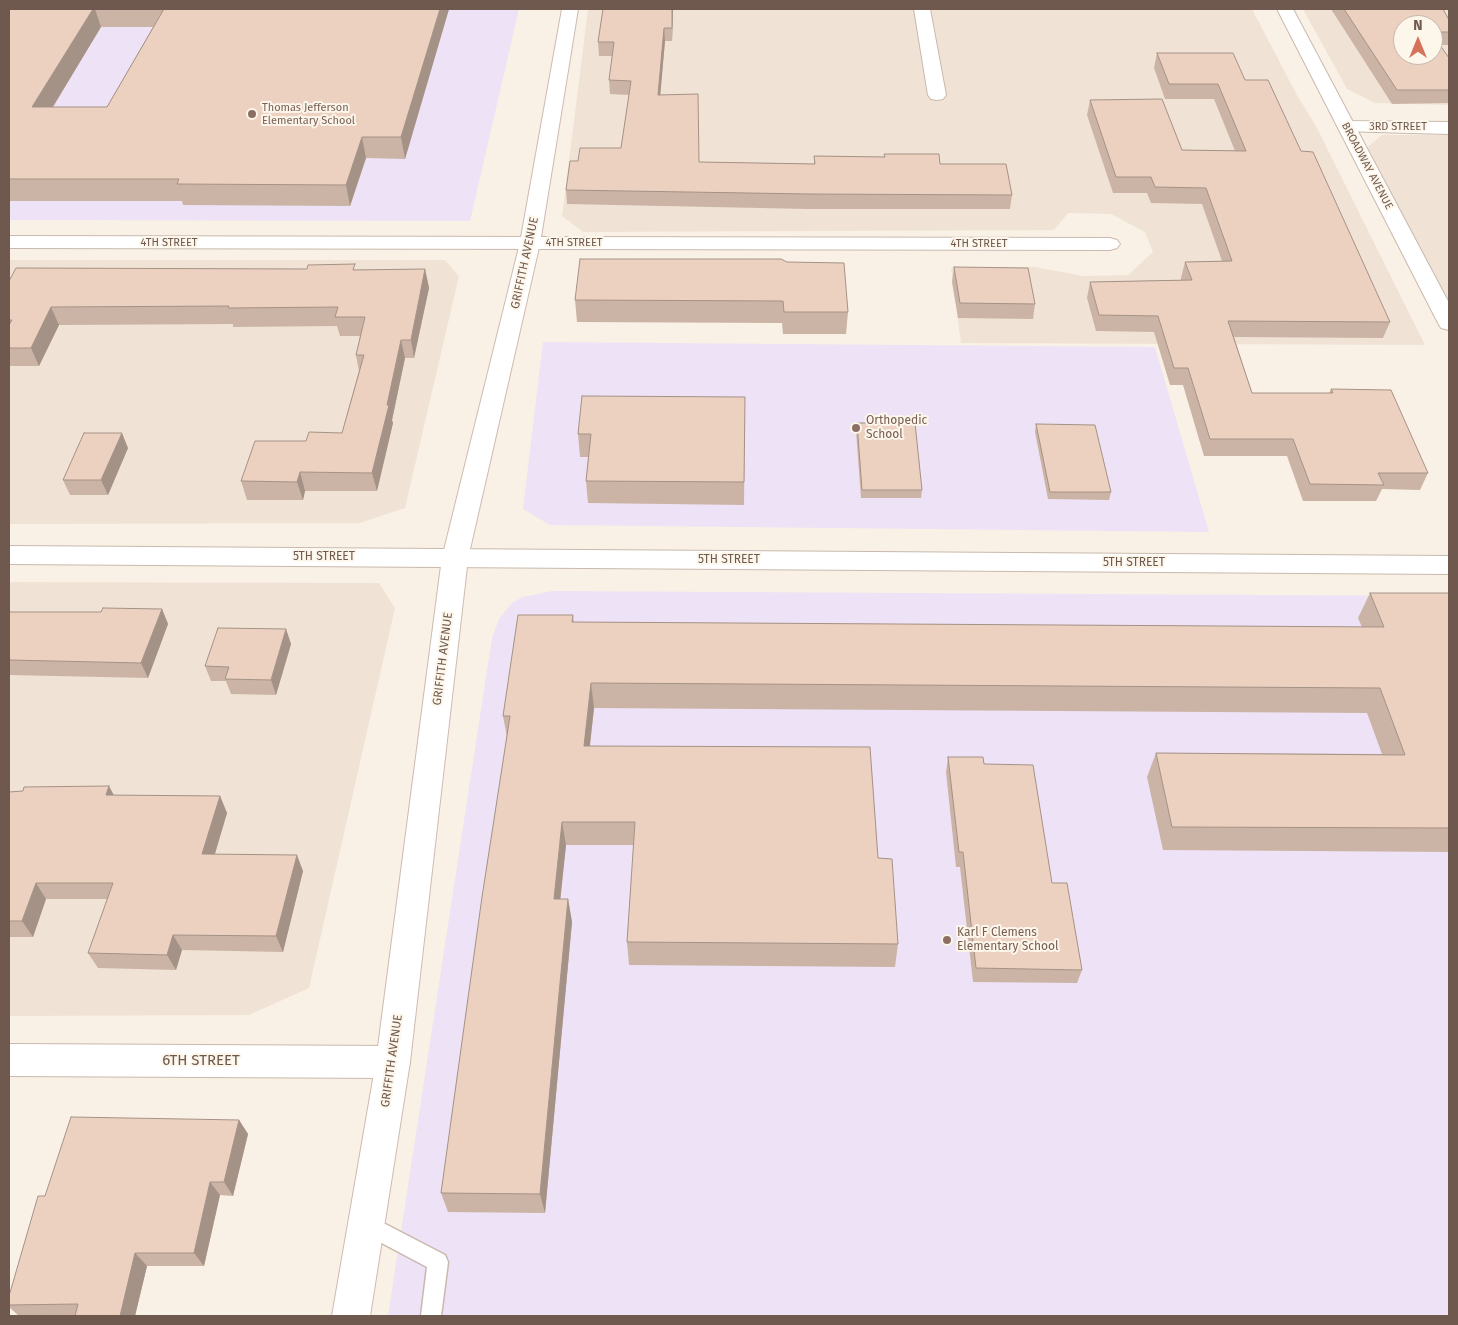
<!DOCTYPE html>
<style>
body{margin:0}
#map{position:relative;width:1458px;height:1325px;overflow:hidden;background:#f9f1e5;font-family:"Fira Sans",sans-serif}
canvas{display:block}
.frame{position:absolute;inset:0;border:10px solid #6f594e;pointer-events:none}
.north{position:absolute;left:1393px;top:15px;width:50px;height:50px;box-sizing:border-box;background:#fdf6eb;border:1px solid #c4b7ac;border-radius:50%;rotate:0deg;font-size:14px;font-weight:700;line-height:20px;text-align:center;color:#6f594e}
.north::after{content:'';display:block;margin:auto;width:18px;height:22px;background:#d57259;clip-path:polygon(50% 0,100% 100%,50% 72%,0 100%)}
</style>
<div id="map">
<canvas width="1458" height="1325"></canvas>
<div class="frame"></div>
<div class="north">N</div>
</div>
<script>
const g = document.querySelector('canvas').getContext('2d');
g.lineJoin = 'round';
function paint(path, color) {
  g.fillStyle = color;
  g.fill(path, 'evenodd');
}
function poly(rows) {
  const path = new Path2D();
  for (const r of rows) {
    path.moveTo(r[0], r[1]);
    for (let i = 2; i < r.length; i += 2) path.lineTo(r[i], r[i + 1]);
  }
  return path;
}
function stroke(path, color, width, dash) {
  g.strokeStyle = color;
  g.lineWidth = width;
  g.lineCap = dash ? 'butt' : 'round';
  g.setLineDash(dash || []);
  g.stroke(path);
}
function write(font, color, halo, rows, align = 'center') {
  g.font = font + ' "Fira Sans",sans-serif';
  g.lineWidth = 4;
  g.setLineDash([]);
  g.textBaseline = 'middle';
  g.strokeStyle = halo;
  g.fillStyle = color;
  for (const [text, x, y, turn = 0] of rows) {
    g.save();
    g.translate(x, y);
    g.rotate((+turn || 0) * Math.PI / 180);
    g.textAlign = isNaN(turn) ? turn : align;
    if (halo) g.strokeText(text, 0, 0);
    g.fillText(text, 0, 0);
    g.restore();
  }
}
const residential = poly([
 [588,9,1252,9,1298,97,1316,126,1425,345,961,343,951,268,1035,267,1083,276,1128,275,1153,252,1145,232,1111,214,1068,213,1054,230,583,232,562,216],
 [1303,9,1449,9,1449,105,1375,103,1347,89],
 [1403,25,1433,25,1433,55,1403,55],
 [1382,135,1449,135,1449,307,1366,148],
 [9,260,445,260,459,276,405,508,360,523,9,524],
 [9,582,379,583,395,608,309,988,249,1015,9,1016]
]);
const education = poly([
 [9,9,519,9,470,221,9,220],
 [543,342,1155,347,1209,532,550,525,523,509],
 [552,591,1449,596,1449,1316,388,1316,492,638,499,619,512,603,523,597]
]);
const service = poly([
 [366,1214,445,1255,448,1262,441,1316,421,1316,427,1267,359,1231,356,1224,359,1217,366,1214]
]);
const minor = poly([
 [914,9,930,9,946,95,943,99,937,100,931,99,928,95,914,9],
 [1347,121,1449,122,1449,134,1340,131,1338,127,1340,123,1347,121],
 [9,236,1110,238,1117,240,1120,244,1117,248,1110,250,9,248,9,236],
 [9,546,1449,556,1449,574,9,564,9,546],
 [9,1044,393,1046,405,1051,410,1062,405,1073,393,1078,9,1076,9,1044]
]);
const tertiary = poly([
 [1277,9,1293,9,1449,303,1449,330,1441,328,1438,323,1277,9]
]);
const secondary = poly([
 [562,9,578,9,540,243,468,558,410,1062,370,1316,332,1316,376,1062,442,558,520,243,562,9]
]);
const wall = poly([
 [9,9,449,9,405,159,366,158,350,206,183,205,182,201,9,201],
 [101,27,153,27,107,107,53,107],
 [603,9,673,9,672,41,665,41,660,95,699,162,814,164,814,156,884,157,884,154,940,164,1012,195,1010,209,808,209,567,204,566,190,578,161,621,148,629,95,610,94,609,80,612,56,599,56,598,42],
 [1331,9,1443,9,1449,20,1449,45,1440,45,1449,58,1449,103,1392,104],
 [1433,25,1433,55,1403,55],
 [1157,53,1245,80,1301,151,1390,322,1383,338,1234,337,1252,393,1329,393,1331,389,1428,473,1420,490,1382,489,1376,501,1303,501,1287,456,1204,456,1183,385,1170,385,1154,332,1096,331,1087,298,1090,282,1181,280,1181,278,1185,262,1222,261,1202,204,1151,203,1147,193,1113,193,1087,115,1090,100,1182,150,1235,151,1214,99,1165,99,1154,68],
 [787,262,848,312,846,334,783,334,782,323,577,322,575,300],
 [954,267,1035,304,1033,319,958,318,952,282],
 [425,269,429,288,414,358,405,358,392,420,393,423,377,491,305,491,303,500,247,500,241,481,306,441,342,433,359,371,356,355,360,336,340,336,337,326,233,327,233,324,59,325,39,366,9,366,9,281,356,270],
 [745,397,744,505,588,503,586,481,588,457,580,457,578,434],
 [857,423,922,490,921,498,861,498,856,431],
 [1036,424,1111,492,1109,500,1048,499,1035,432],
 [128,448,108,495,70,495,63,480],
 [1370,593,1449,593,1449,852,1163,850,1147,777,1156,753,1382,754,1367,713,594,708,590,746,878,858,898,944,895,967,629,965,627,942,634,845,566,845,560,899,568,899,572,922,545,1213,448,1212,441,1193,507,737,503,716,573,615,574,622,1362,627,1358,618],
 [162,609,168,624,148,678,9,675,9,612,101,612],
 [286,629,291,644,276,695,231,694,226,681,211,681,205,666],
 [948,757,984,764,1052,883,1082,970,1077,983,973,982,960,867,956,867,946,772],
 [9,792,113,795,220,796,227,813,215,854,303,871,283,952,182,950,176,970,98,968,88,953,108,899,46,899,33,937,9,937],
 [239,1120,248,1134,233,1196,220,1195,204,1266,147,1266,135,1316,19,1316,9,1307,9,1296,45,1196]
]);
const shadedWall = poly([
 [93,9,95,9,101,27,40,128,32,107],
 [440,9,449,9,405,159,401,137],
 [672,9,673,9,672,41],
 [664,28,665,41,659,109,658,95],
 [362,137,366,158,350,206,346,185],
 [425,269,429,288,414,358,411,340],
 [51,307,59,325,39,366,31,348],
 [401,340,405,358,392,420,393,423,377,491,372,473],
 [122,433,128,448,108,495,101,480],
 [300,472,305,491,303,500,297,482],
 [162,609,168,624,148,678,141,663],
 [286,629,291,644,276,695,271,680],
 [591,683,594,708,587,770,584,746],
 [109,786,118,803,106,795],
 [220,796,227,813,210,870,202,854],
 [562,822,566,845,558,922,554,899],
 [297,855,303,871,283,952,276,936],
 [36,883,46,899,33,937,22,921],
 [568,899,572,922,545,1213,540,1194],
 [173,935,182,950,176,970,167,955],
 [239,1120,248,1134,233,1196,224,1182],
 [210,1182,220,1195,204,1266,194,1253],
 [135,1253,147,1266,135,1316,120,1316]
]);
const building = poly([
 [9,9,93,9,32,107,107,107,164,9,440,9,401,137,362,137,346,185,177,184,179,179,9,179,9,9],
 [603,9,672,9,672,28,664,28,658,95,698,94,699,162,815,164,814,156,885,157,884,154,939,154,940,164,1006,164,1012,195,809,194,566,190,570,161,578,161,580,148,621,148,631,81,609,80,614,42,598,42,603,9],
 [1344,9,1443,9,1449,20,1449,32,1433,32,1433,25,1403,25,1403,55,1433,55,1433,35,1449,58,1449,90,1397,90,1344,9],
 [1157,53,1233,53,1245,80,1268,80,1301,151,1313,152,1390,322,1228,321,1252,393,1333,393,1331,389,1391,390,1428,473,1378,473,1384,485,1310,484,1293,439,1210,439,1188,368,1174,368,1158,316,1099,315,1090,282,1192,280,1185,262,1232,261,1206,188,1155,187,1151,177,1116,177,1090,100,1162,99,1182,150,1246,151,1218,84,1169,84,1157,53],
 [580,259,781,259,787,262,844,263,848,312,784,312,783,301,575,300,580,259],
 [355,264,353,270,425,269,411,340,401,340,387,405,389,405,372,473,300,472,297,482,241,481,255,441,306,441,309,432,342,433,364,355,356,355,365,317,335,317,338,307,228,308,229,306,51,307,31,348,9,348,9,325,12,320,9,320,9,281,16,268,307,269,308,265,355,264],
 [954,267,1028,268,1035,304,960,303,954,267],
 [582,396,745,397,744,482,586,481,591,434,578,434,582,396],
 [857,423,915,423,922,490,862,490,857,423],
 [1036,424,1095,425,1111,492,1050,492,1036,424],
 [84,433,122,433,101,480,63,480,84,433],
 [1370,593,1449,593,1449,828,1172,827,1156,753,1405,755,1380,688,591,683,584,746,870,747,878,858,892,859,898,944,627,942,635,822,562,822,554,899,568,899,540,1194,441,1193,482,897,510,716,503,716,518,615,573,615,572,622,1384,627,1370,593],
 [103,608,162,609,141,663,9,660,9,612,101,612,103,608],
 [218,628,286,629,271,680,225,679,229,667,205,666,218,628],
 [948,757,983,757,984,764,1033,765,1052,883,1067,883,1082,970,976,968,963,852,959,852,948,757],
 [109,786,106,795,220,796,202,854,297,855,276,936,173,935,167,955,88,953,113,883,36,883,22,921,9,921,9,792,23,791,24,787,109,786],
 [71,1117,239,1120,224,1182,210,1182,194,1253,135,1253,120,1316,75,1316,78,1304,9,1305,9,1296,38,1196,45,1196,71,1117]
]);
const markers = [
 [252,114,5,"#8d6e63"],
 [856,428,5,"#8d6e63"],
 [947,940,5,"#8d6e63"]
];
const farEducationnames = [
 ["Thomas Jefferson",262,108],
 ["Elementary School",262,121]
];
const farStreetnames = [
 ["3RD STREET",1398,127],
 ["BROADWAY AVENUE",1367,166,62],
 ["4TH STREET",169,243],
 ["4TH STREET",574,243],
 ["4TH STREET",979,244]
];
const streetNames = [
 ["GRIFFITH AVENUE",525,263,-78],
 ["5TH STREET",324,557],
 ["5TH STREET",729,560],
 ["5TH STREET",1134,563],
 ["GRIFFITH AVENUE",443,659,-83],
 ["GRIFFITH AVENUE",392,1061,-82]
];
const educationNames = [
 ["Orthopedic",866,421],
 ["School",866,435],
 ["Karl F Clemens",957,933],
 ["Elementary School",957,947]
];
const nearStreetnames = [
 ["6TH STREET",201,1061]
];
paint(residential, '#f0e3d5');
paint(education, '#eee2f6');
stroke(service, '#c9b9ad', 3);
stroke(minor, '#c9b9ad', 2);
stroke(tertiary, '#c9b9ad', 2);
stroke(secondary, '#cebbae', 2);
paint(service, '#fff');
paint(minor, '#fff');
paint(tertiary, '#fff');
paint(secondary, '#fff');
paint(wall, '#cbb4a5');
paint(shadedWall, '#a59286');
paint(building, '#ecd1c0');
stroke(building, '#a59286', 1);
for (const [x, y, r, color] of markers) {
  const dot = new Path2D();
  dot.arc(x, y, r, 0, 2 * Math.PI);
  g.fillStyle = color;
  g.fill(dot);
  stroke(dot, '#fdf6eb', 2);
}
write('11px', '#785e54', '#fdf6eb', farEducationnames, 'left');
write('11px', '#6f594e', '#fdf6eb', farStreetnames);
write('12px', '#6f594e', '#fdf6eb', streetNames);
write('12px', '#785e54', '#fdf6eb', educationNames, 'left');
write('15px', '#6f594e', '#fdf6eb', nearStreetnames);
</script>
